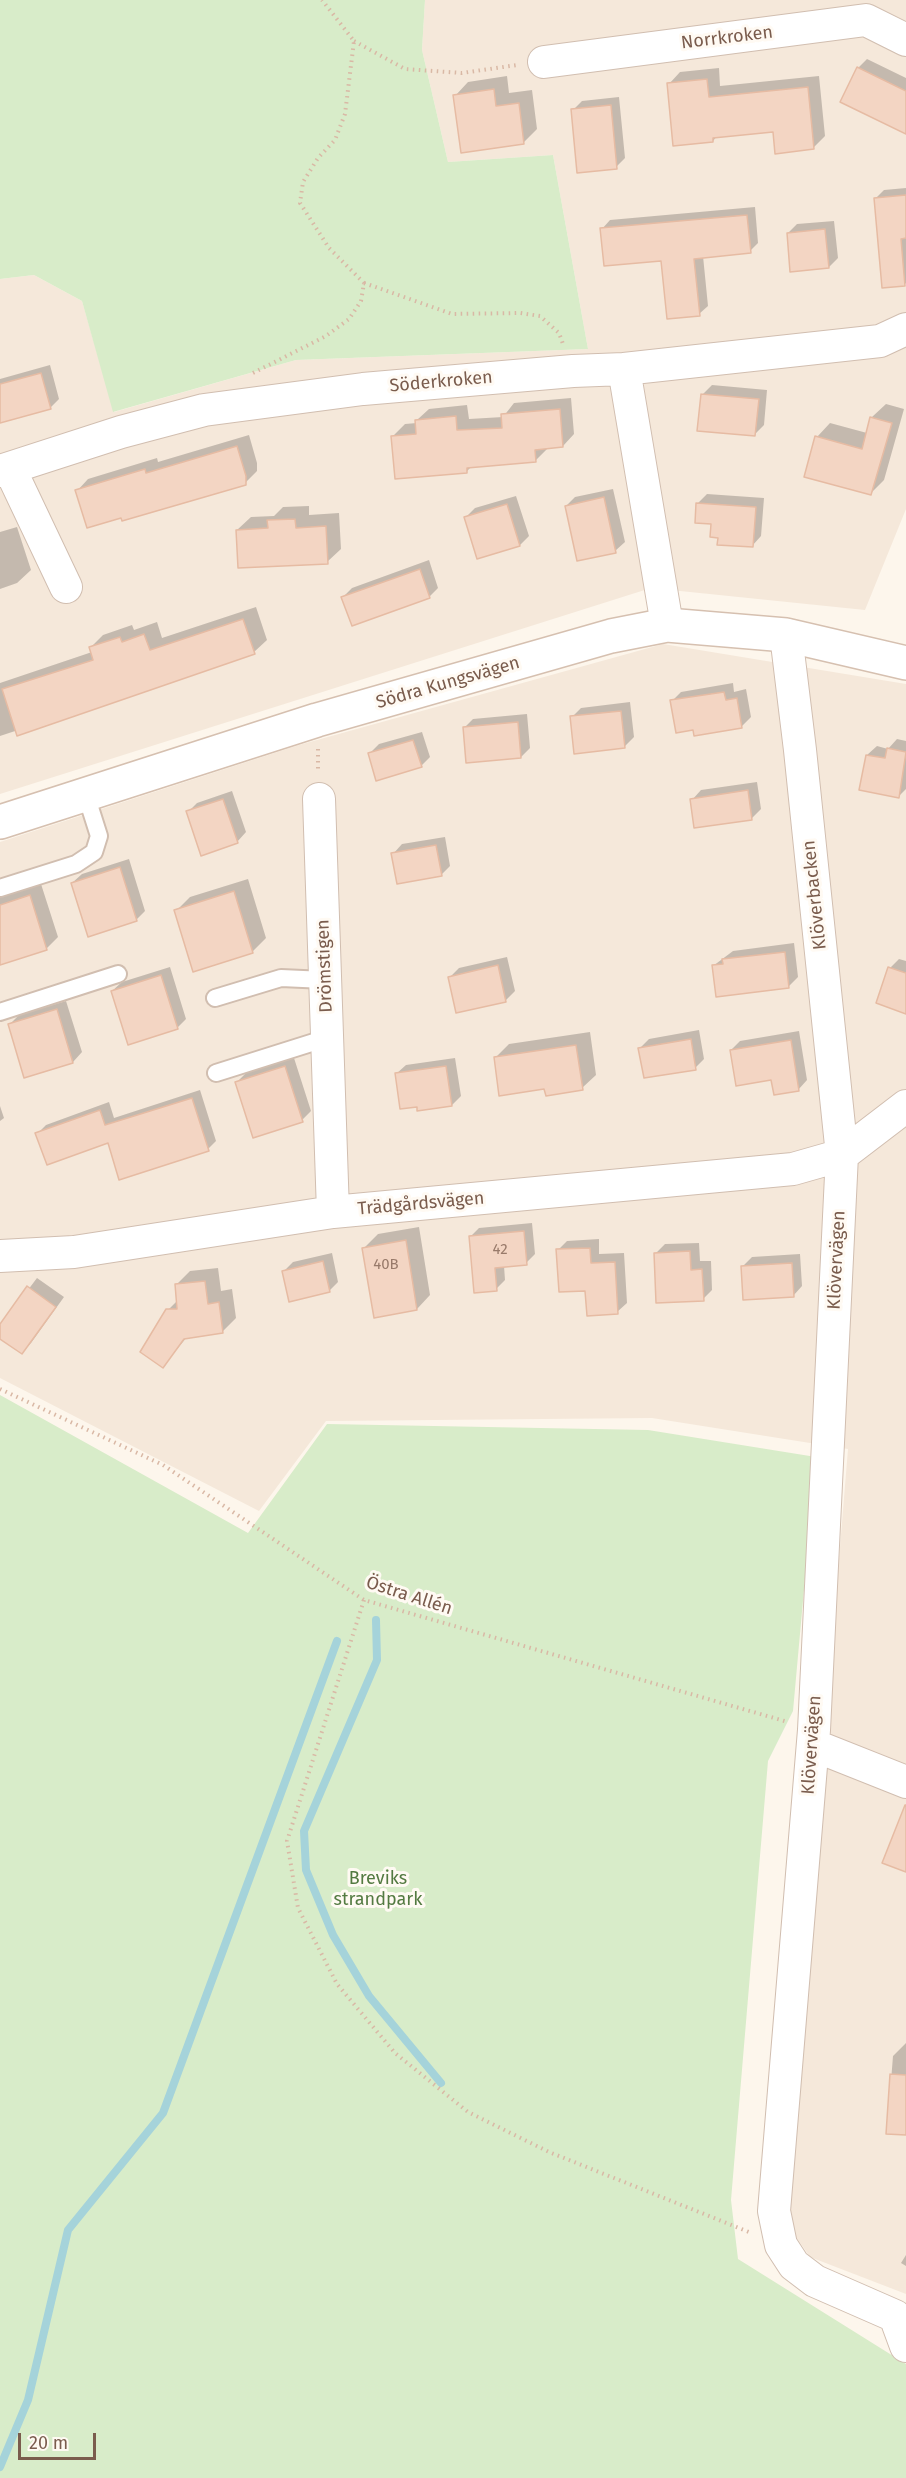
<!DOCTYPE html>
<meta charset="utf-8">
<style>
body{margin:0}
#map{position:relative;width:906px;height:2478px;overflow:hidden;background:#fdf6ec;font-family:"Fira Sans",sans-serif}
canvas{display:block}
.scale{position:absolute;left:18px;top:2433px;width:78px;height:27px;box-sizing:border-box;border:3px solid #7a5c4d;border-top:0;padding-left:8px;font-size:18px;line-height:21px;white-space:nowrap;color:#7a5c4d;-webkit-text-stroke:4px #fffaf3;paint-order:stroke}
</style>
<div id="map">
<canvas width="906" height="2478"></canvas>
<div class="scale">20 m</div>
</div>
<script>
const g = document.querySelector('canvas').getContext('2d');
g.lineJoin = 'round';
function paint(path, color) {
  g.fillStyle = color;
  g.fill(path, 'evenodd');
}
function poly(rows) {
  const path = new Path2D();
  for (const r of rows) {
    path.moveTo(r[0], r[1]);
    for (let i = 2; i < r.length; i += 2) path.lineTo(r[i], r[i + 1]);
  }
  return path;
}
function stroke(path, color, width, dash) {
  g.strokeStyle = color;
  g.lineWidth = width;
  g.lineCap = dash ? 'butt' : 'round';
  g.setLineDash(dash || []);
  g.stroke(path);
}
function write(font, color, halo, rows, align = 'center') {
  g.font = font + ' "Fira Sans",sans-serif';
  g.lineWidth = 6;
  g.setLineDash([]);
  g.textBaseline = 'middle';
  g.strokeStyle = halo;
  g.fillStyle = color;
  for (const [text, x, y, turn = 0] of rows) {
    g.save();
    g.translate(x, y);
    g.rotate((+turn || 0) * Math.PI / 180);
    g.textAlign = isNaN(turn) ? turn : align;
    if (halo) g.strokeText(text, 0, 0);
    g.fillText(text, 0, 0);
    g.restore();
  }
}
const residential = poly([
 [425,0,906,0,906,509,865,610,651,588,0,794,0,279,34,275,82,301,114,412,296,360,588,349,553,155,448,162,422,50],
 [663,644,906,684,906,2294,810,2257,785,2221,848,1449,652,1418,326,1421,259,1511,0,1378,0,842,299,745]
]);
const green = poly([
 [0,0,425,0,422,50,448,162,553,155,588,349,296,360,113,412,82,301,34,275,0,279],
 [0,1395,248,1533,327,1424,648,1430,816,1457,793,1711,768,1761,731,2200,738,2259,906,2364,906,2478,0,2478]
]);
const shadow = poly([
 [867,59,906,78,906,132,858,68],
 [719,68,720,86,819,76,825,136,813,148,774,130,717,136,713,141,669,84,680,72],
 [507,76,509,93,532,90,537,129,524,142,455,96,468,82],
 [619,97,625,158,616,167,573,110,582,101],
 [906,188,906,283,904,285,876,198,884,190],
 [755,207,758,243,750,251,703,256,708,306,699,314,662,259,602,229,610,220],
 [834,221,838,258,829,267,788,233,797,224],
 [50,365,59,399,50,408,0,422,0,379],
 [712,385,767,390,764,425,755,434,702,395],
 [571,398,574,434,563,446,547,449,535,461,472,466,467,471,393,436,405,424,417,423,417,420,429,409,467,405,469,419,503,417,514,403],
 [886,404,904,409,884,480,870,494,817,437,830,423,867,433,872,417],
 [249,435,257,463,257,471,245,483,77,491,88,479,157,458,158,462],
 [613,489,625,542,615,551,566,506,575,497],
 [707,494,764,498,761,536,752,546,720,536,713,523,698,503],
 [516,496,529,536,520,545,466,517,475,508],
 [309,506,309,515,339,513,341,549,327,562,237,530,251,517,274,516,283,507],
 [17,527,31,570,17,583,0,589,0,532],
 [429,560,438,588,429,597,343,597,352,588],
 [256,607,267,640,254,652,0,736,0,683,92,652,90,648,103,635,132,625,134,630,157,622,162,638],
 [733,683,734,692,746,689,751,717,742,726,694,728,672,701,681,692],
 [630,702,634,737,624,747,572,717,581,708],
 [527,714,530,748,521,757,464,728,473,719],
 [422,732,430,757,421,766,370,753,379,744],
 [897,739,906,741,906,789,898,797,867,755,877,746,888,749],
 [757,782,761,809,752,818,692,800,701,790],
 [232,791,246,832,237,842,188,812,197,803],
 [445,837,450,866,441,875,393,854,402,844],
 [129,859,145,911,136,920,72,883,82,874],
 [248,879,266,938,253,951,194,970,176,911,190,897],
 [41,884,58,937,46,949,0,963,0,897],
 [794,943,798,977,789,986,713,966,733,951],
 [507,957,515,991,506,1000,457,1011,450,977,459,968],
 [899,959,906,961,906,1012,890,968],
 [170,967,186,1019,177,1028,112,991,122,982],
 [66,1001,82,1052,73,1062,25,1076,10,1024,19,1015],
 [699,1030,704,1059,695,1068,640,1048,649,1039],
 [799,1031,807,1080,798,1090,773,1078,731,1050,740,1041],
 [590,1032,596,1075,582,1088,546,1087,495,1058,509,1044],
 [294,1058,311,1111,302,1120,237,1082,246,1073],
 [455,1058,461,1096,452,1105,418,1105,396,1074,406,1065],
 [200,1090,216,1141,208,1149,37,1134,46,1125,109,1102,114,1118],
 [0,1106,4,1118,0,1121],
 [532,1223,535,1254,526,1263,504,1266,505,1280,496,1289,470,1237,479,1228],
 [419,1227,430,1295,417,1309,364,1248,378,1234],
 [599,1239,599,1254,624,1253,627,1303,617,1312,587,1289,558,1250,567,1241],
 [699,1243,700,1261,711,1261,712,1290,703,1299,656,1253,665,1244],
 [332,1253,338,1282,329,1291,284,1271,293,1262],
 [800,1254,802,1286,793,1296,743,1266,752,1257],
 [218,1268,221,1291,232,1289,236,1318,222,1332,187,1337,163,1366,168,1310,178,1300,177,1284,190,1271],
 [37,1278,64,1297,31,1343,22,1352,0,1337,0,1327],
 [906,2043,906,2134,887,2132,893,2056],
 [906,2255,906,2266,901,2263]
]);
const stream = poly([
 [376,1620,377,1660,304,1831,306,1870,333,1935,369,1996,441,2083],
 [0,2467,28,2400,68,2230,163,2113,337,1641]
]);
const building = poly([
 [857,67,906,91,906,134,840,102,857,67],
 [707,79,709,97,808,87,814,149,775,154,773,132,713,138,713,142,673,146,667,83,707,79],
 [494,89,496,106,519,103,524,144,461,153,453,95,494,89],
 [611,105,617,169,577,173,571,109,611,105],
 [906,195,906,238,901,239,905,286,882,288,874,198,906,195],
 [747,215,751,253,694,259,700,316,667,319,661,261,604,266,600,228,747,215],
 [825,229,829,268,790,272,787,233,825,229],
 [41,373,51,409,0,423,0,384,41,373],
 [701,394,759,399,755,436,697,431,701,394],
 [560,409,563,447,535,450,536,462,467,468,467,473,395,479,391,436,416,434,415,420,456,416,457,430,502,428,501,414,560,409],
 [870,417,892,423,871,495,804,477,815,436,862,449,870,417],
 [237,446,246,476,246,485,122,521,121,518,87,528,75,490,145,469,146,473,237,446],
 [604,497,616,553,577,561,565,506,604,497],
 [696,503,756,507,753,547,717,545,718,538,710,537,711,524,695,523,696,503],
 [507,504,520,546,477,559,464,517,507,504],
 [295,519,296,528,326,526,328,564,238,568,236,530,268,528,267,520,295,519],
 [420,569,430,598,352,626,341,597,420,569],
 [243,619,255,654,17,736,2,689,93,660,89,647,120,637,122,642,144,634,150,650,243,619],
 [724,692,726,700,737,698,742,728,694,736,693,730,676,733,670,700,724,692],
 [621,711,625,748,574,754,570,716,621,711],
 [518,722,521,758,466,763,463,727,518,722],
 [413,740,422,767,376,781,368,753,413,740],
 [887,748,906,752,899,798,859,790,866,755,885,758,887,748],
 [748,790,752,820,694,828,690,799,748,790],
 [223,799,238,843,201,856,186,811,223,799],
 [436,845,442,876,397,884,391,853,436,845],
 [120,867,137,921,88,937,71,883,120,867],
 [234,891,253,953,193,972,174,910,234,891],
 [30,895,47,950,0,965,0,905,30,895],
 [785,952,789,988,716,997,712,965,723,964,722,959,785,952],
 [498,965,506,1002,456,1013,448,977,498,965],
 [888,967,906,973,906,1014,876,1003,888,967],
 [161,975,178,1029,128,1045,111,991,161,975],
 [57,1009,73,1063,24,1078,8,1024,57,1009],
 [691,1039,696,1070,644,1078,638,1048,691,1039],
 [791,1040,799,1091,774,1095,771,1080,736,1086,730,1050,791,1040],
 [576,1045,583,1090,546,1096,544,1089,499,1096,494,1057,576,1045],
 [285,1066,303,1122,253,1138,235,1082,285,1066],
 [446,1066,452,1106,417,1111,417,1107,400,1109,395,1073,446,1066],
 [192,1098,209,1151,119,1180,108,1143,47,1165,35,1133,100,1110,105,1125,192,1098],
 [524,1231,527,1265,495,1268,497,1291,474,1293,469,1236,524,1231],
 [406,1240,417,1310,374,1318,362,1248,406,1240],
 [590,1248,591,1263,615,1262,618,1314,587,1316,585,1291,559,1292,556,1249,590,1248],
 [690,1251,691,1270,702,1269,704,1301,656,1303,654,1253,690,1251],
 [323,1261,330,1292,289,1302,282,1271,323,1261],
 [792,1263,794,1297,743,1300,741,1266,792,1263],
 [205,1281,208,1304,219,1302,223,1333,184,1339,163,1368,140,1352,166,1309,177,1309,175,1284,205,1281],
 [27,1286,56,1307,22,1354,0,1339,0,1324,27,1286],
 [905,1805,906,1805,906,1872,882,1863,905,1805],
 [890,2074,906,2075,906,2135,886,2134,890,2074]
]);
const path = poly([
 [354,41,405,69,462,73,517,65],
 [364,283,452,314,520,313,540,316,559,333,563,344],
 [253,373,326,336,349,319,361,301,364,283,329,248,300,203,303,182,318,158,335,140,345,114,354,41,322,0],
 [318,749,318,771],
 [0,1389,163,1465,364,1600,788,1722],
 [364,1600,287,1841,298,1908,337,1984,395,2053,468,2112,549,2152,749,2232]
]);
const lane = poly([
 [0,888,76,864,94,852,99,836,86,795],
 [215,998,281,978,325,980],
 [0,1012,118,974],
 [216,1073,327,1038]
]);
const street = poly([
 [544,62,866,20,906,40],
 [624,369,880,341,906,329],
 [10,469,66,587],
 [0,471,121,432,204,410,363,389,573,371,624,369,667,625],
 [319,799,333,1212],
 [906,1106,842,1155,814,1730,774,2211,781,2245,794,2265,815,2281,895,2316,906,2346],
 [0,1256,74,1252,333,1212,793,1169,842,1155,800,750,786,635],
 [813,1745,906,1782]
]);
const secondary = poly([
 [0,822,317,720,611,636,667,625,786,635,906,663]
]);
const numberNames = [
 ["42",500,1250],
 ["40B",386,1265]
];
const streetNames = [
 ["Norrkroken",727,38,-7],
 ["Söderkroken",441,382,-5],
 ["Södra Kungsvägen",448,683,-16],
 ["Klöverbacken",815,895,-96],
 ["Drömstigen",325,966,-92],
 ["Trädgårdsvägen",421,1204,-5],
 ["Klövervägen",837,1260,-87],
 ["Östra Allén",409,1596,18],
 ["Klövervägen",812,1745,-86]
];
const parkNames = [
 ["Breviks",378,1879],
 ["strandpark",378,1900]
];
paint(residential, '#f5e8da');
paint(green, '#d8ecc9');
paint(shadow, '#0003');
stroke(stream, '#a5d3da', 8);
paint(building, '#f3d5c3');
stroke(building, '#e6bba3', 1.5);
stroke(lane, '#d1beb0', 20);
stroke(street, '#d1beb0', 34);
stroke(secondary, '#d6c0b0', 36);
stroke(path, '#d9b8a5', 4, [1.5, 4.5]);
stroke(lane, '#fff', 16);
stroke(street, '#fff', 32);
stroke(secondary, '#fff', 33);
write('15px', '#987a6a', null, numberNames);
write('18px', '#7a5c4d', '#fffaf3', streetNames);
write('18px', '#537a41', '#fffaf3', parkNames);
</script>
